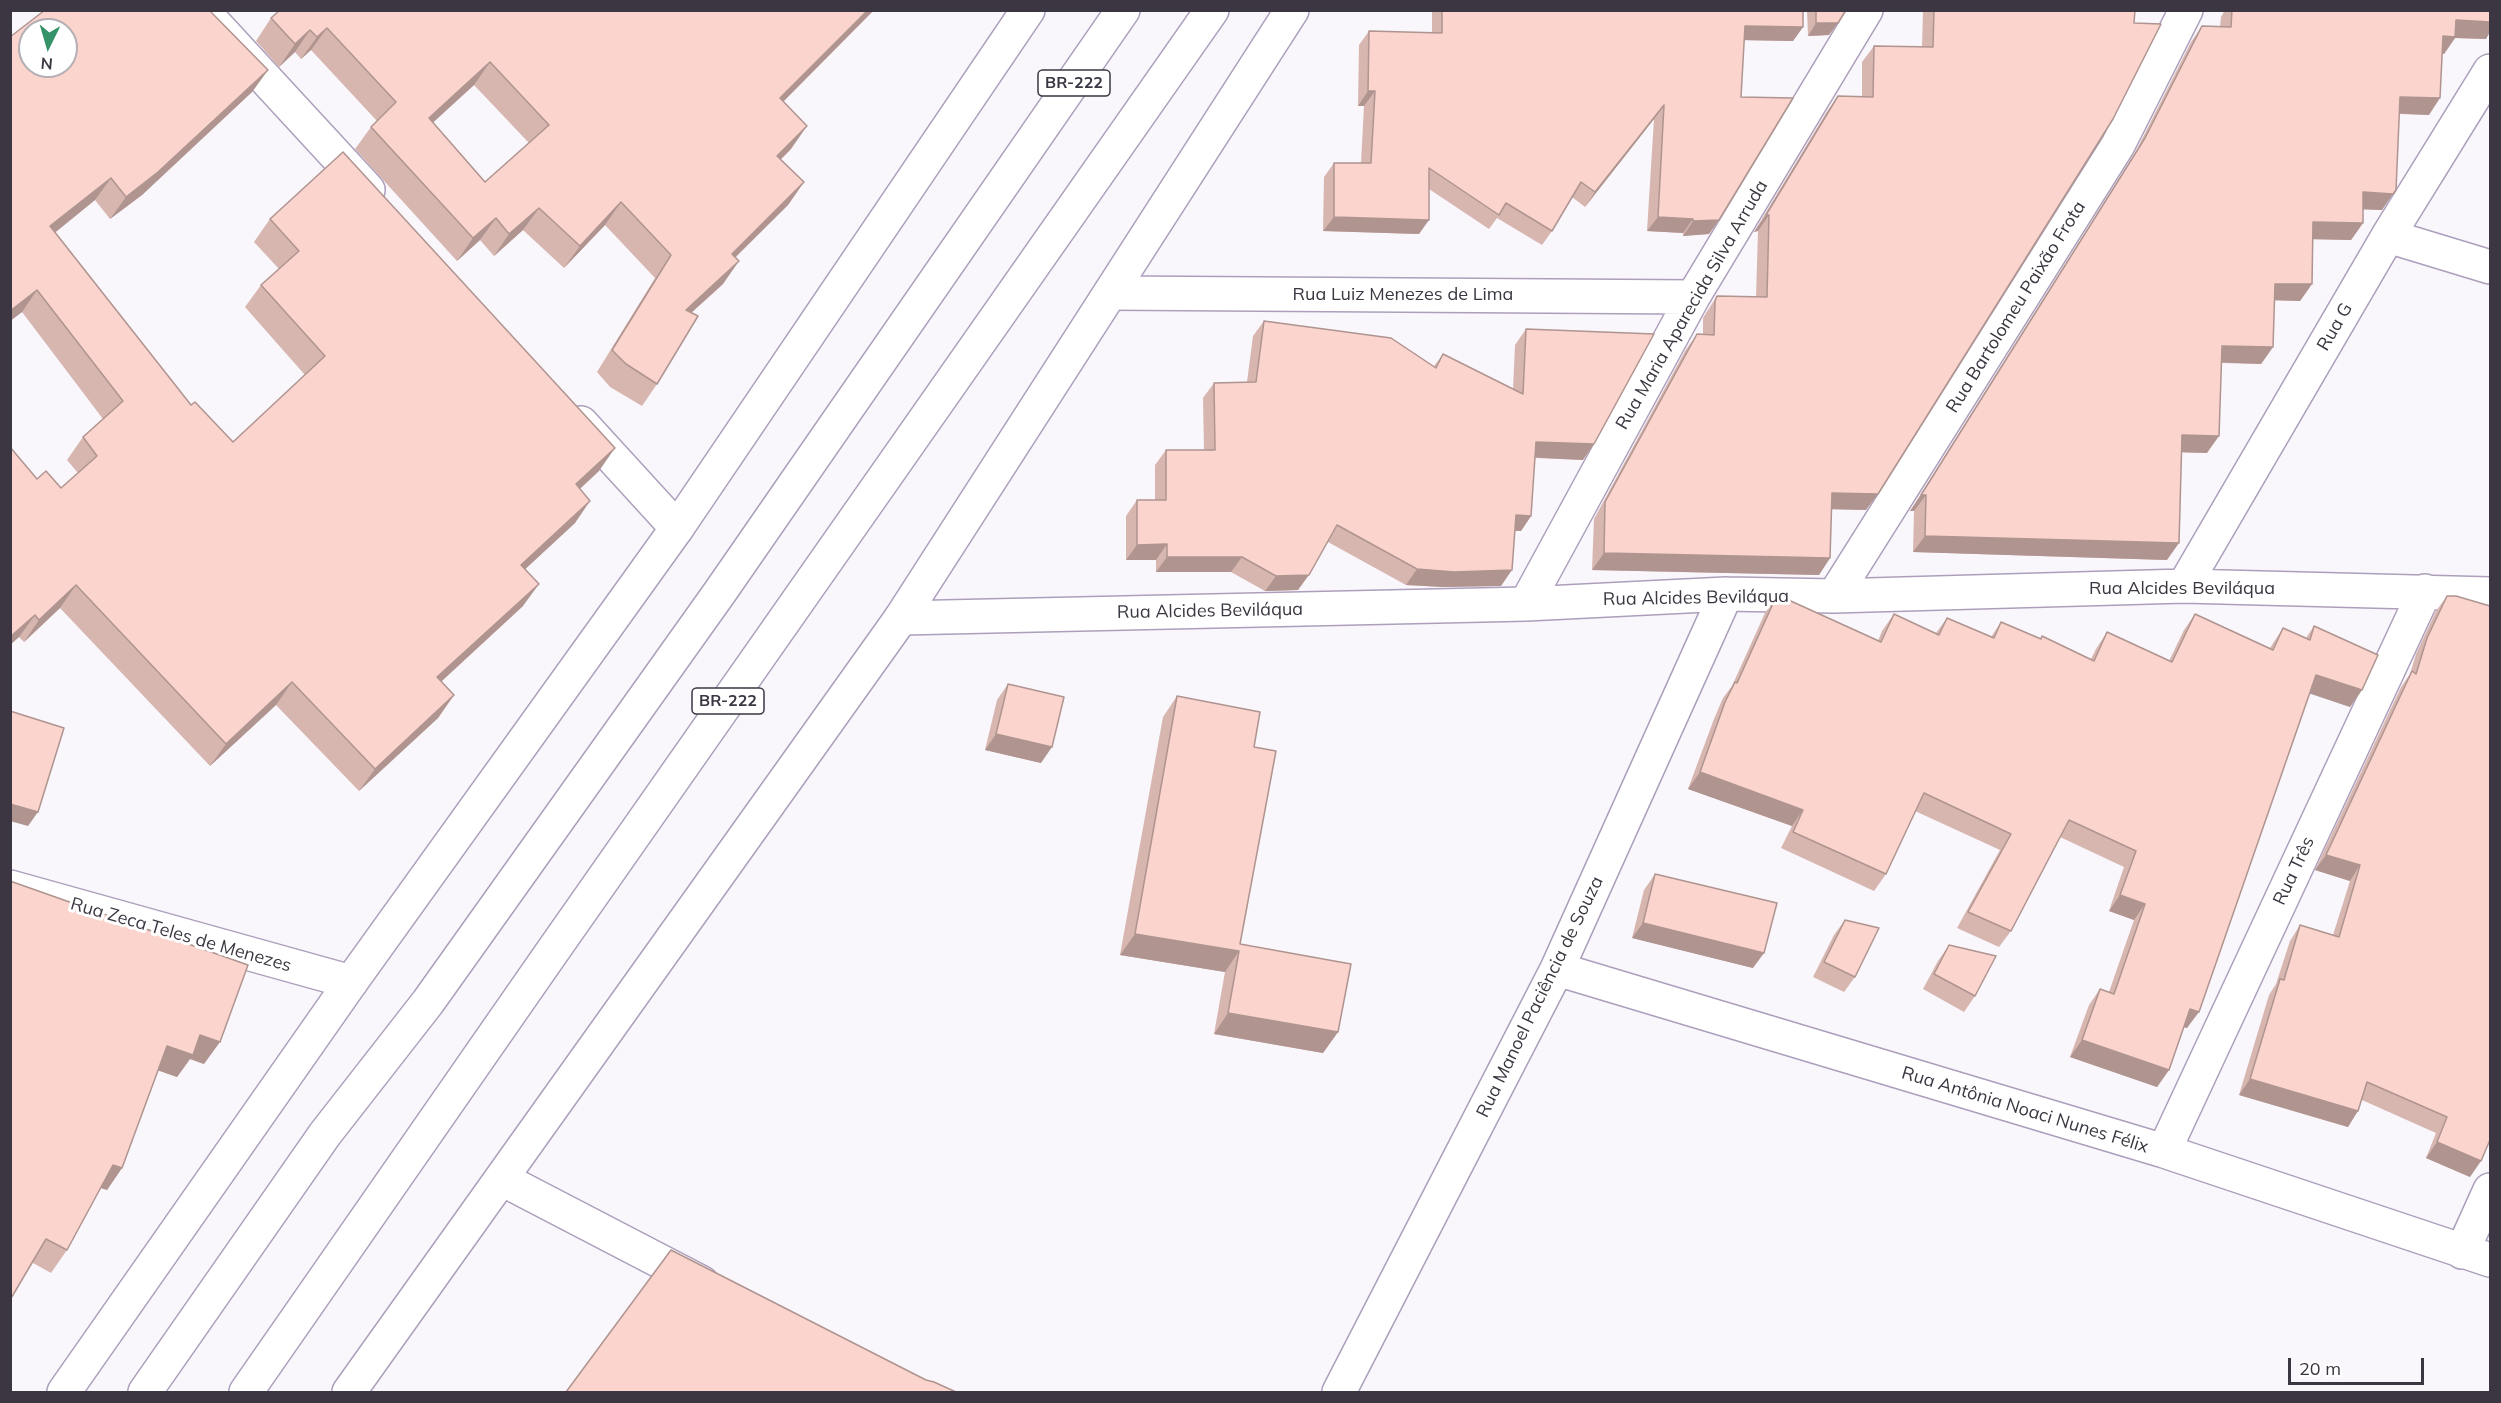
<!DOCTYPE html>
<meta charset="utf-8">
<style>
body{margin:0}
#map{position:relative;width:2501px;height:1403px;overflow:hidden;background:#f9f6fc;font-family:Mulish,sans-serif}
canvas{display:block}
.frame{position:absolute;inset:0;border:12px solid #3b3641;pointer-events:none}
.north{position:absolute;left:18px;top:18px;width:60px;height:60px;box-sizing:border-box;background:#fff;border:2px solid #b1afb3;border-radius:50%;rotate:185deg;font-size:16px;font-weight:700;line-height:24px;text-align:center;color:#3b3641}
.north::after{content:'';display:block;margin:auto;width:21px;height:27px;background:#369269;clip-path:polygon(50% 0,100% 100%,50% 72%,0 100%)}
.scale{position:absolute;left:2288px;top:1358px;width:136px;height:27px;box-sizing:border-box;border:3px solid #3b3641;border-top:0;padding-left:8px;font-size:18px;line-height:21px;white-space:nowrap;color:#3b3641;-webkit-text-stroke:4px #fff;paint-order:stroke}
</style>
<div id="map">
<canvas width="2501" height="1403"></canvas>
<div class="frame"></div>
<div class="north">N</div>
<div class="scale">20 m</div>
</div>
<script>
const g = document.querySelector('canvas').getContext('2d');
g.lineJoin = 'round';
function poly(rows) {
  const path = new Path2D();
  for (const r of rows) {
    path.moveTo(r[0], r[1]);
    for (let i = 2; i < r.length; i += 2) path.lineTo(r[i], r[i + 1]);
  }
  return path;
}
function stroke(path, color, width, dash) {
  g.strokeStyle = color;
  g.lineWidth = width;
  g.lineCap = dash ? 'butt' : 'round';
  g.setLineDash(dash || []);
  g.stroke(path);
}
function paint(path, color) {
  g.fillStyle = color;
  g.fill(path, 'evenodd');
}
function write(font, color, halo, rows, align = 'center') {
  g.font = font + ' Mulish,sans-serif';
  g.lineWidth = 6;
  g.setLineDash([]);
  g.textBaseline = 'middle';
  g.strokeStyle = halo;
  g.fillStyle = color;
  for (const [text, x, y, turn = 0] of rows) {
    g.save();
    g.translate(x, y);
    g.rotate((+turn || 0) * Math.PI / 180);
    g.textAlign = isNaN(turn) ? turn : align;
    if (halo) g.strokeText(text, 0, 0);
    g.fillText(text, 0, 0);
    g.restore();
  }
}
const minor = poly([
 [202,10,368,190],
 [2388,236,2490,267],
 [1112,293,1693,297],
 [581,423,677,528],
 [2184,586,2388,236,2490,71],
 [1834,596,2118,145,2186,10],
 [1526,604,1693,297,1866,10],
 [901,618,1526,604,1726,594,1834,596,2184,586,2490,594],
 [10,887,351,982],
 [1557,969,2164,1151,2490,1260],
 [2164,1151,2425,591],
 [502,1179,702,1283],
 [2462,1252,2490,1190],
 [1339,1392,1557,969,1726,594]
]);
const secondary = poly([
 [64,1392,351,982,677,528,1028,10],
 [349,1392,901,618,1292,10]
]);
const trunk = poly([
 [145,1392,325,1134,428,1002,720,592,1123,10],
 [246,1392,552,952,1212,10]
]);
const wall = poly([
 [280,10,874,10,783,102,791,149,781,159,804,182,788,205,735,258,723,284,691,313,657,384,642,406,610,387,597,372,655,278,605,225,564,268,523,230,494,256,480,240,457,261,355,149,371,127,377,121,311,50,301,59,295,52,279,67,256,41,271,18],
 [474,85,529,143,485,182,433,122],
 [1432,10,1803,10,1803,27,1793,41,1744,40,1719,220,1709,234,1683,236,1683,233,1647,231,1654,119,1585,207,1572,197,1552,231,1542,245,1497,218,1489,229,1429,189,1419,234,1323,231,1324,177,1334,163,1361,163,1364,106,1358,106,1359,45,1369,31,1432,33],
 [1807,10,1846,10,1829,35,1808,36],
 [1923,10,2135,10,1866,510,1831,509,1830,558,1819,575,1592,570,1594,519,1685,351,1697,334,1703,335,1703,318,1706,313,1717,296,1756,297,1758,231,1754,232,1826,113,1838,96,1862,96,1862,62,1874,46,1922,47],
 [2225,10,2490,10,2486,39,2455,38,2444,54,2442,53,2429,115,2399,114,2382,210,2363,209,2363,223,2351,240,2313,239,2312,284,2300,301,2274,300,2273,347,2261,364,2221,363,2207,453,2181,452,2167,560,1913,552,1914,511,1910,511,2134,155,2191,42,2202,26,2220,27,2221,17],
 [10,37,268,70,252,92,142,195,110,219,95,200,55,232,191,405,233,442,305,375,245,307,261,285,279,269,254,242,270,219,599,471,580,489,575,523,525,569,523,606,441,682,454,695,438,718,359,791,276,705,210,766,60,608,24,642,19,637,10,645,10,447,37,479,61,488,78,473,67,460,83,437,103,419,22,312,10,321],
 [1264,321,1434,366,1443,354,1513,389,1515,345,1526,329,1583,460,1535,458,1531,516,1521,531,1514,531,1501,586,1443,587,1406,585,1328,542,1298,590,1265,591,1231,572,1156,572,1156,560,1126,560,1126,516,1137,500,1155,500,1155,465,1166,450,1204,450,1203,398,1214,383,1247,382,1253,336],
 [2447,596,2470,1177,2426,1158,2436,1133,2362,1100,2348,1127,2239,1095,2269,995,2276,984,2290,941,2300,925,2333,935,2350,881,2315,870,2401,687,2410,674,2416,654,2436,611],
 [1776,597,1878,641,1882,631,1894,614,1936,633,1947,618,1991,637,2001,622,2040,639,2042,636,2091,659,2096,649,2107,632,2169,661,2184,630,2195,614,2270,648,2283,628,2306,638,2314,626,2362,690,2350,707,2310,693,2187,1028,2183,1027,2169,1070,2157,1087,2070,1057,2089,1005,2100,989,2109,992,2134,920,2109,911,2124,867,2060,837,2011,931,1999,947,1957,928,2000,850,1915,811,1886,874,1874,891,1781,848,1792,826,1688,789,1714,719,1723,698,1732,686,1765,613],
 [1008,684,1041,763,985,750,997,700],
 [1177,696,1254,747,1240,944,1338,1032,1323,1053,1214,1034,1225,972,1120,955,1163,717],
 [1655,874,1753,968,1632,938,1644,890],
 [10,881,204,1064,190,1059,177,1077,158,1070,122,1168,107,1190,101,1188,67,1250,51,1273,33,1263],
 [1845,920,1855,977,1844,992,1813,977,1834,935],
 [1949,945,1975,996,1964,1012,1923,989,1938,961]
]);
const shadedWall = poly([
 [868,10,874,10,764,121,780,98],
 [2456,20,2490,22,2490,32,2486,39,2455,38,2444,54,2431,52,2443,36],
 [1816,23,1838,23,1829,35,1808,36],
 [1745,26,1803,27,1793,41,1735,40],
 [327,28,311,50,301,59,317,37],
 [310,30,295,52,279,67,295,44],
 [490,62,474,85,414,140,429,118],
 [268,70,252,92,142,195,110,219,126,197],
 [1368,91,1375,91,1364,106,1358,106],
 [2400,97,2440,98,2429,115,2388,113],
 [1664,105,1654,119,1585,207,1595,192],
 [807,126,791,149,762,178,777,156],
 [111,178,95,200,35,249,50,226],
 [804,182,788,205,716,276,732,254],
 [2363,192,2393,194,2382,210,2351,209],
 [621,202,605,225,564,268,580,246],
 [539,208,523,230,494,256,509,234],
 [1766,215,1769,215,1758,231,1754,232],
 [1334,217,1429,220,1419,234,1323,231],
 [1658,217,1693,219,1683,233,1647,231],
 [496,218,480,240,457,261,473,238],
 [1719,220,1709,234,1683,236,1693,221],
 [2313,222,2363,223,2351,240,2302,239],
 [739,261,723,284,670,332,686,310],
 [2275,284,2312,284,2300,301,2263,300],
 [37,290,22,312,10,321,10,311],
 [2222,346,2273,347,2261,364,2210,362],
 [2182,435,2219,436,2207,453,2170,452],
 [1536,442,1594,444,1583,460,1525,457],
 [615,448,599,471,560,507,576,484],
 [1832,493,1878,494,1866,510,1820,509],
 [1921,495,1926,495,1914,511,1910,511],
 [590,501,575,523,506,587,521,565],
 [1516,515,1531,516,1521,531,1505,530],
 [1925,536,2179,543,2167,560,1913,552],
 [1167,544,1156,560,1126,560,1137,545],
 [1604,553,1830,558,1819,575,1592,570],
 [1167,557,1242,557,1231,572,1156,572],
 [1417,569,1512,570,1501,586,1443,587,1406,585],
 [1309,575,1298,590,1265,591,1276,576],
 [539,584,523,606,421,700,437,677],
 [76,585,60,608,24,642,39,620],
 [35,615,19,637,10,645,10,637],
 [2316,675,2362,690,2350,707,2305,692],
 [292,682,276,705,210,766,226,744],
 [454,695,438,718,359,791,375,769],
 [996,734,1052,747,1041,763,985,750],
 [1700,772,1803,810,1792,826,1688,789],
 [10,804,38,812,28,826,10,821],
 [2326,855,2360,865,2350,881,2315,870],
 [2120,895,2145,904,2134,920,2109,911],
 [1643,923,1764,953,1753,968,1632,938],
 [1135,934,1239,951,1225,972,1120,955],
 [2190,1009,2199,1012,2187,1028,2178,1025],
 [1228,1013,1338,1032,1323,1053,1214,1034],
 [200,1035,220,1042,204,1064,190,1059,177,1077,151,1068,167,1046],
 [2082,1040,2169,1070,2157,1087,2070,1057],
 [2250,1079,2358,1111,2348,1127,2239,1095],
 [2437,1142,2481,1161,2470,1177,2426,1158],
 [113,1165,122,1168,107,1190,98,1187]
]);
const building = poly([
 [45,10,209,10,268,70,158,172,126,197,111,178,50,226,191,405,195,402,233,442,325,356,261,285,299,251,270,219,343,152,615,448,576,484,590,501,521,565,539,584,437,677,454,695,375,769,292,682,226,744,76,585,39,620,35,615,10,637,10,447,37,479,46,471,61,488,97,456,83,437,123,401,37,290,10,311,10,37,45,10],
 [30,30,66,30,66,66,30,66,30,30],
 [280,10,868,10,780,98,807,126,777,156,804,182,732,254,739,261,686,310,698,316,657,384,626,364,612,350,671,255,621,202,580,246,539,208,509,234,496,218,473,238,371,127,396,102,327,28,317,37,310,30,295,44,271,18,280,10],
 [490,62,549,125,485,182,429,118,490,62],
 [1442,10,1803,10,1803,27,1745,26,1741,97,1793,98,1719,220,1693,221,1693,219,1658,217,1664,105,1595,192,1581,182,1552,231,1506,203,1499,215,1429,168,1429,220,1334,217,1334,163,1371,163,1375,91,1368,91,1369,31,1442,33,1442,10],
 [1816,10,1846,10,1838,23,1816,23,1816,10],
 [1934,10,2135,10,2134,23,2161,24,2113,119,1878,494,1832,493,1830,558,1604,553,1605,502,1697,334,1714,335,1715,301,1717,296,1767,297,1769,215,1766,215,1838,96,1873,97,1874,46,1933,47,1934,10],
 [2232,10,2490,10,2490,22,2456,20,2455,37,2443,36,2440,98,2400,97,2396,190,2393,194,2363,192,2363,223,2313,222,2312,284,2275,284,2273,347,2222,346,2219,436,2182,435,2179,543,1925,536,1926,495,1921,495,2145,138,2202,26,2231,27,2232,10],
 [1264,321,1391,338,1436,368,1443,354,1523,394,1526,329,1654,334,1594,444,1536,442,1531,516,1516,515,1512,570,1454,572,1417,569,1337,525,1309,575,1276,576,1242,557,1167,557,1167,544,1137,545,1137,500,1166,500,1166,450,1215,450,1214,383,1256,382,1264,321],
 [2447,596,2456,596,2490,606,2490,1140,2481,1161,2437,1142,2447,1117,2367,1082,2358,1111,2250,1079,2280,979,2284,980,2300,925,2339,937,2360,865,2326,855,2412,671,2416,674,2427,638,2447,596],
 [1776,597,1782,597,1881,642,1894,614,1939,635,1947,618,1994,638,2001,622,2041,639,2042,636,2094,661,2107,632,2172,662,2195,614,2273,650,2283,628,2310,640,2314,626,2378,655,2362,690,2316,675,2199,1012,2190,1009,2169,1070,2082,1040,2100,989,2114,994,2145,904,2120,895,2136,851,2069,820,2011,931,1968,912,2011,834,1924,793,1886,874,1793,832,1803,810,1700,772,1725,702,1735,682,1737,683,1776,597],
 [1008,684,1064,697,1052,747,996,734,1008,684],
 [1177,696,1260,712,1254,747,1276,751,1240,944,1351,964,1338,1032,1228,1013,1239,951,1135,934,1177,696],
 [10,711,64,728,38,812,10,804,10,711],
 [1655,874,1777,903,1764,953,1643,923,1655,874],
 [10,881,248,965,220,1042,200,1035,193,1055,167,1046,122,1168,113,1165,67,1250,46,1239,10,1300,10,881],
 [1845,920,1879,928,1855,977,1824,962,1845,920],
 [1949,945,1996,956,1975,996,1934,974,1949,945],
 [671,1250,926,1380,934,1382,956,1392,566,1392,671,1250]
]);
const shields = [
 [1074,83,72],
 [728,701,72]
];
const shieldNames = [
 ["BR-222",1074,83],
 ["BR-222",728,701]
];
const streetNames = [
 ["Rua Luiz Menezes de Lima",1403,295],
 ["Rua Maria Aparecida Silva Arruda",1692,305,-60],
 ["Rua Bartolomeu Paixão Frota",2016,307,-58],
 ["Rua G",2335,327,-60],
 ["Rua Alcides Beviláqua",2182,589],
 ["Rua Alcides Beviláqua",1696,598,-1],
 ["Rua Alcides Beviláqua",1210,611,-1],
 ["Rua Três",2294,871,-65],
 ["Rua Zeca Teles de Menezes",181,935,16],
 ["Rua Manoel Paciência de Souza",1540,997,-64],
 ["Rua Antônia Noaci Nunes Félix",2025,1110,17]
];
stroke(minor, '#ad9fbb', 36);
stroke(secondary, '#ad9fbb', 36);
stroke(trunk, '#ad9fbb', 36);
stroke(minor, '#fff', 33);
stroke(secondary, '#fff', 33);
stroke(trunk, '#fff', 33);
paint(wall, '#d7b6b0');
paint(shadedWall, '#af9490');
paint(building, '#fad4cd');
stroke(building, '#af9490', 1.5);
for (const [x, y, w] of shields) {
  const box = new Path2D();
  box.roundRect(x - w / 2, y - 13, w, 26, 4.5);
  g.fillStyle = '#fff';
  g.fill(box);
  stroke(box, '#3b3641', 1.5);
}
write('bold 16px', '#3b3641', null, shieldNames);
write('18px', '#3b3641', '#fff', streetNames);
</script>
